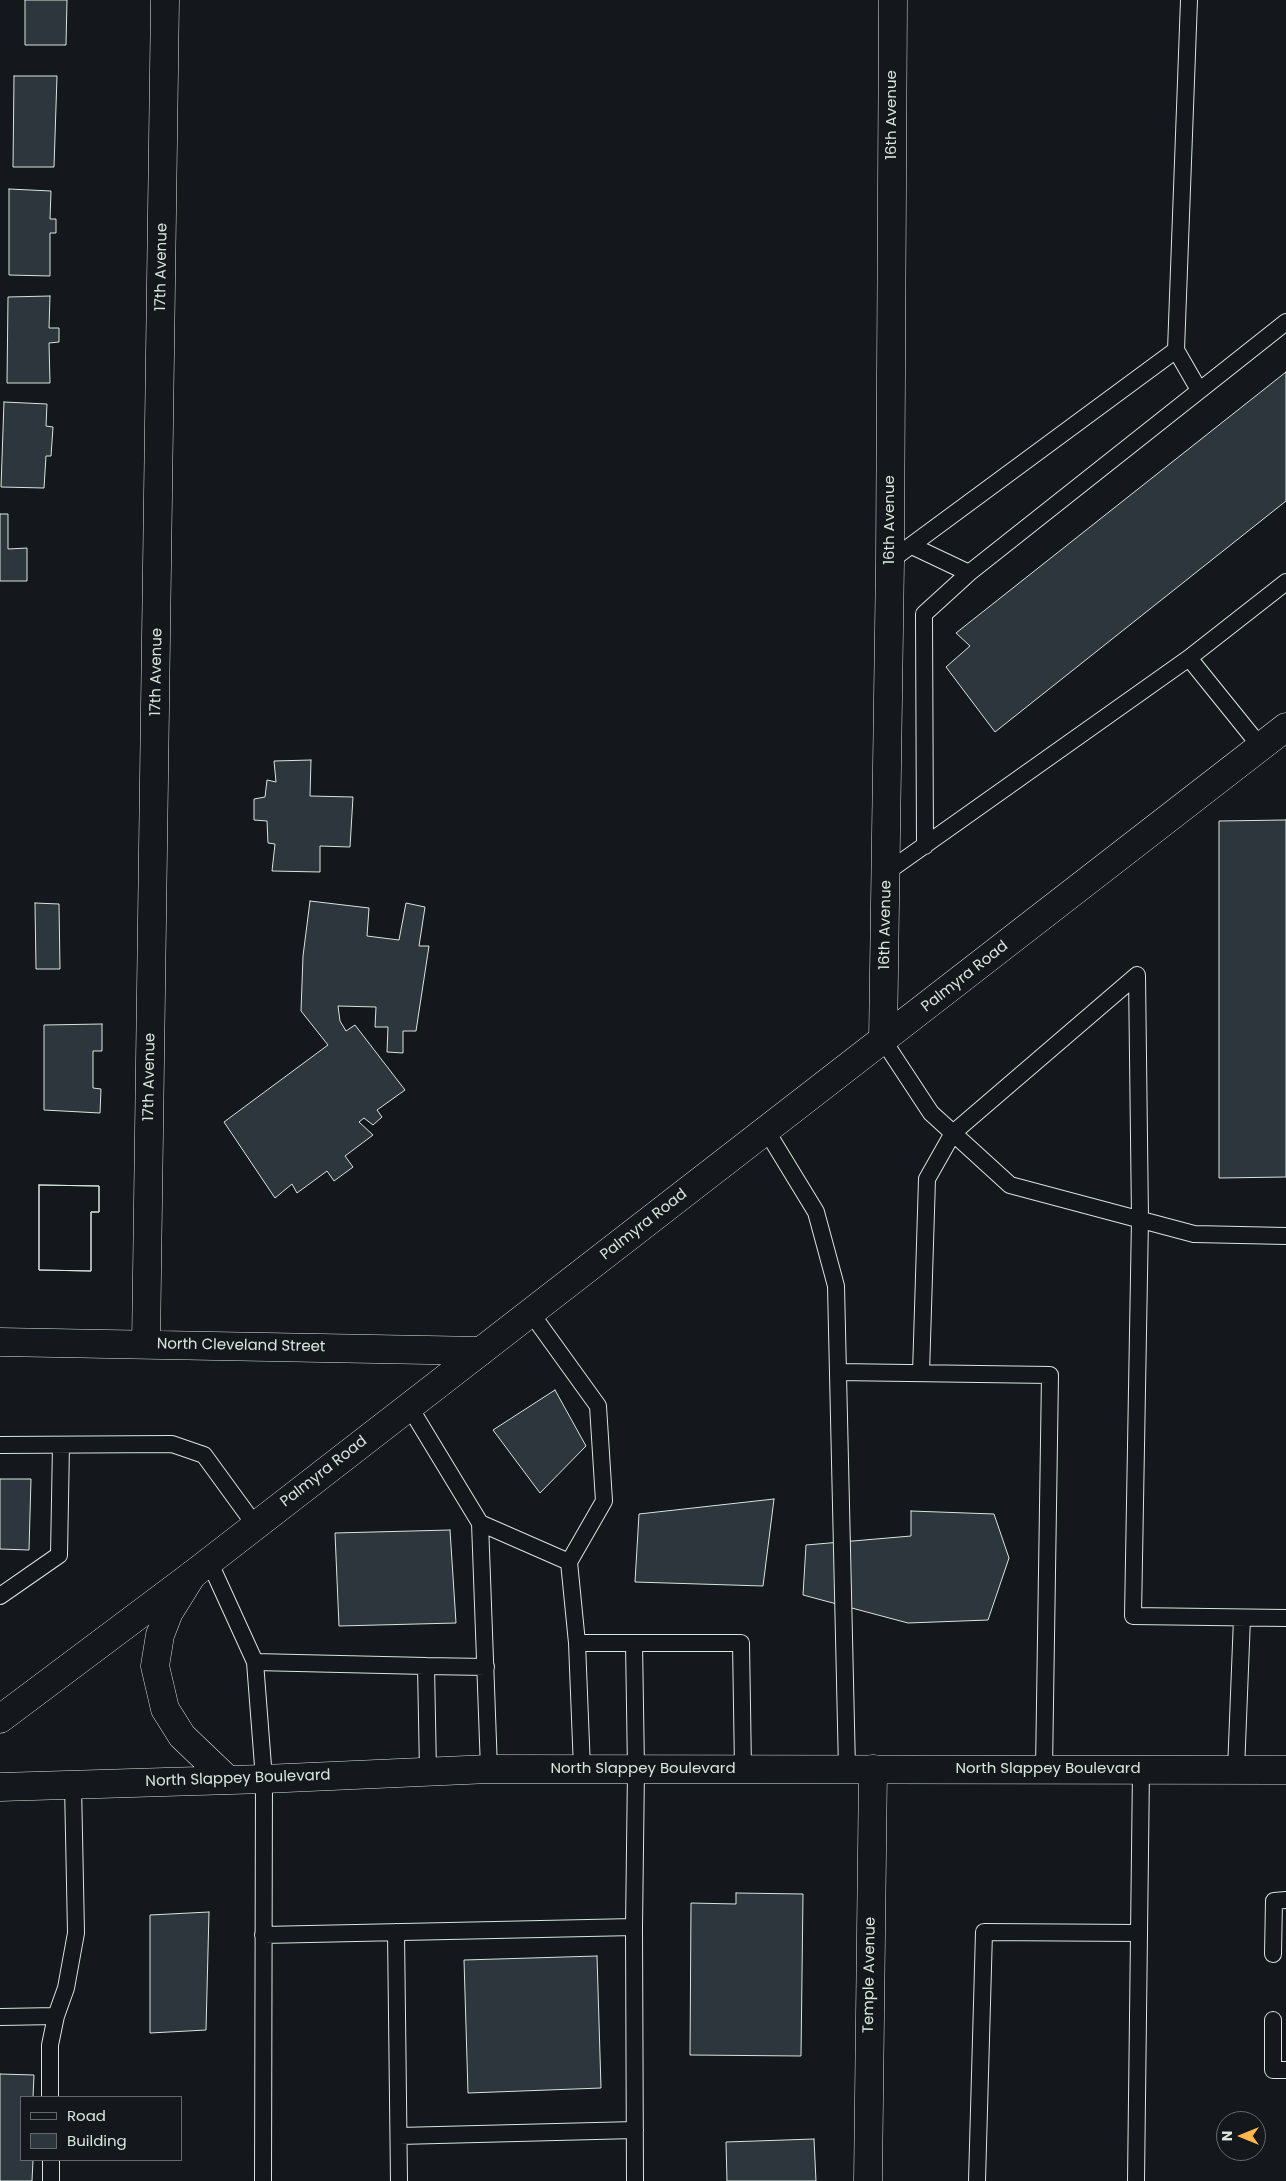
<!DOCTYPE html>
<style>
body{margin:0}
#map{position:relative;width:1286px;height:2181px;overflow:hidden;background:#14181c;font-family:Poppins,sans-serif}
canvas{display:block}
.legend{position:absolute;left:20px;top:2096px;width:162px;height:65px;box-sizing:border-box;background:#14181c;border:1px solid #626a69;margin:0;padding:6px 9px;list-style:none;font-size:15px;color:#d8e6dc}
.legend li{display:flex;align-items:center;gap:10px;height:25px}
.legend b{width:25px;border:1px solid #626a69}
.north{position:absolute;left:1216px;top:2111px;width:50px;height:50px;box-sizing:border-box;background:#14181c;border:1px solid #626a69;border-radius:50%;rotate:270deg;font-size:14px;font-weight:700;line-height:20px;text-align:center;color:#d8e6dc}
.north::after{content:'';display:block;margin:auto;width:18px;height:22px;background:#ffb74d;clip-path:polygon(50% 0,100% 100%,50% 72%,0 100%)}
</style>
<div id="map">
<canvas width="1286" height="2181"></canvas>
<ul class="legend">
<li><b style="height:6px;background:#14181c"></b>Road</li>
<li><b style="height:14px;background:#2c363c"></b>Building</li>
</ul>
<div class="north">N</div>
</div>
<script>
const g = document.querySelector('canvas').getContext('2d');
g.lineJoin = 'round';
function paint(path, color) {
  g.fillStyle = color;
  g.fill(path, 'evenodd');
}
function poly(rows) {
  const path = new Path2D();
  for (const r of rows) {
    path.moveTo(r[0], r[1]);
    for (let i = 2; i < r.length; i += 2) path.lineTo(r[i], r[i + 1]);
  }
  return path;
}
function stroke(path, color, width, dash) {
  g.strokeStyle = color;
  g.lineWidth = width;
  g.lineCap = dash ? 'butt' : 'round';
  g.setLineDash(dash || []);
  g.stroke(path);
}
function write(font, color, halo, rows, align = 'center') {
  g.font = font + ' Poppins,sans-serif';
  g.lineWidth = 4;
  g.setLineDash([]);
  g.textBaseline = 'middle';
  g.strokeStyle = halo;
  g.fillStyle = color;
  for (const [text, x, y, turn = 0] of rows) {
    g.save();
    g.translate(x, y);
    g.rotate((+turn || 0) * Math.PI / 180);
    g.textAlign = isNaN(turn) ? turn : align;
    if (halo) g.strokeText(text, 0, 0);
    g.fillText(text, 0, 0);
    g.restore();
  }
}
const building = poly([
 [25,0,67,0,66,45,25,45,25,0],
 [14,76,57,76,54,167,13,167,14,76],
 [9,189,51,191,50,219,56,219,56,233,50,233,50,276,9,275,9,189],
 [50,296,49,328,59,328,59,342,49,343,50,383,7,383,8,297,50,296],
 [1286,372,1286,501,995,732,946,667,970,646,956,633,1286,372],
 [4,402,47,404,46,426,53,427,51,456,46,456,44,488,1,487,4,402],
 [0,514,8,514,8,549,27,548,27,581,0,581,0,514],
 [311,760,310,796,353,797,350,847,320,846,320,872,272,871,275,844,268,843,267,821,254,820,254,799,265,797,267,780,276,782,274,761,311,760],
 [1286,820,1286,1177,1219,1178,1219,821,1286,820],
 [310,901,369,908,367,936,399,940,406,903,425,907,419,946,429,946,416,1031,403,1031,403,1053,387,1052,388,1027,375,1027,376,1007,338,1006,340,1021,346,1031,355,1025,405,1090,377,1110,382,1117,373,1125,364,1118,359,1122,373,1135,345,1156,353,1167,334,1181,327,1171,297,1193,292,1184,275,1198,224,1122,328,1045,301,1011,303,956,310,901],
 [35,903,59,904,60,969,36,969,35,903],
 [102,1024,102,1051,93,1051,93,1088,101,1089,100,1113,44,1110,44,1025,102,1024],
 [39,1185,99,1186,99,1212,91,1212,91,1271,39,1270,39,1185],
 [39,1185,99,1186,99,1212,91,1212,91,1271,39,1270,39,1185],
 [555,1390,586,1446,540,1493,493,1430,555,1390],
 [0,1479,31,1479,29,1550,0,1549,0,1479],
 [774,1499,763,1586,635,1582,639,1514,774,1499],
 [911,1511,994,1514,1009,1558,988,1620,908,1623,803,1595,806,1545,911,1536,911,1511],
 [450,1530,456,1623,339,1626,335,1533,450,1530],
 [736,1893,803,1894,801,2056,690,2055,691,1903,736,1904,736,1893],
 [209,1912,206,2030,150,2033,150,1915,209,1912],
 [597,1956,601,2088,468,2093,464,1960,597,1956],
 [0,2074,34,2075,33,2097,21,2097,21,2160,33,2160,32,2181,0,2181,0,2074],
 [814,2139,816,2181,727,2181,726,2142,814,2139]
]);
const lane = poly([
 [1176,350,1199,390],
 [912,546,969,573],
 [890,561,1176,350,1189,0],
 [1260,746,1189,658,1286,582],
 [925,846,924,614,969,573,1286,322],
 [887,872,1189,658],
 [883,1040,931,1113,1010,1185,1194,1234,1286,1236],
 [766,1130,816,1212,836,1286,847,1769],
 [531,1313,598,1406,604,1501,569,1562],
 [838,1372,1050,1375,1044,1769],
 [921,1373,927,1179,953,1133,1137,975,1140,1219,1133,1616,1286,1618],
 [409,1406,480,1523,569,1562,577,1643],
 [0,1445,172,1444,204,1455,255,1525],
 [480,1523,489,1769],
 [209,1561,255,1662,426,1666,428,1771],
 [0,1596,59,1555,61,1445],
 [634,1643,636,1769,634,1927],
 [255,1662,264,1779,263,2181],
 [426,1666,486,1667],
 [582,1769,577,1643,741,1643,743,1769],
 [1236,1770,1242,1618],
 [396,1932,399,2181],
 [263,1935,634,1927,635,2181],
 [1273,1954,1274,1901,1286,1900],
 [0,2017,56,2016],
 [1273,2020,1273,2070,1286,2070],
 [50,2097,50,2045,56,2016,66,1988,76,1933,73,1785],
 [399,2136,635,2130],
 [51,2160,51,2181],
 [977,2181,984,1932,1139,1933],
 [1136,2181,1141,1769]
]);
const street = poly([
 [883,1040,890,561,893,0],
 [0,1342,481,1351],
 [146,1344,165,0],
 [868,2181,873,1769]
]);
const secondary = poly([
 [0,1719,192,1575,1286,727]
]);
const primary = poly([
 [192,1575,169,1612,160,1635,155,1666,165,1709,182,1736,228,1780],
 [0,1787,264,1779,489,1769,1286,1770]
]);
const streetNames = [
 ["16th Avenue",892,115,-90],
 ["17th Avenue",162,267,-89],
 ["16th Avenue",890,520,-90],
 ["17th Avenue",157,672,-89],
 ["16th Avenue",886,925,-89],
 ["Palmyra Road",965,977,-38],
 ["17th Avenue",150,1077,-89],
 ["Palmyra Road",644,1225,-38],
 ["North Cleveland Street",241,1346,1],
 ["Palmyra Road",324,1472,-38],
 ["North Slappey Boulevard",643,1769],
 ["North Slappey Boulevard",1048,1769],
 ["North Slappey Boulevard",238,1779,-2],
 ["Temple Avenue",870,1975,-89]
];
paint(building, '#2c363c');
stroke(building, '#d8e6dc', 1);
stroke(lane, '#d8e6dc', 18);
stroke(street, '#d8e6dc', 29);
stroke(secondary, '#d8e6dc', 29);
stroke(primary, '#d8e6dc', 29);
stroke(lane, '#14181c', 16);
stroke(street, '#14181c', 28);
stroke(secondary, '#14181c', 28);
stroke(primary, '#14181c', 28);
write('15px', '#d8e6dc', '#14181c', streetNames);
</script>
